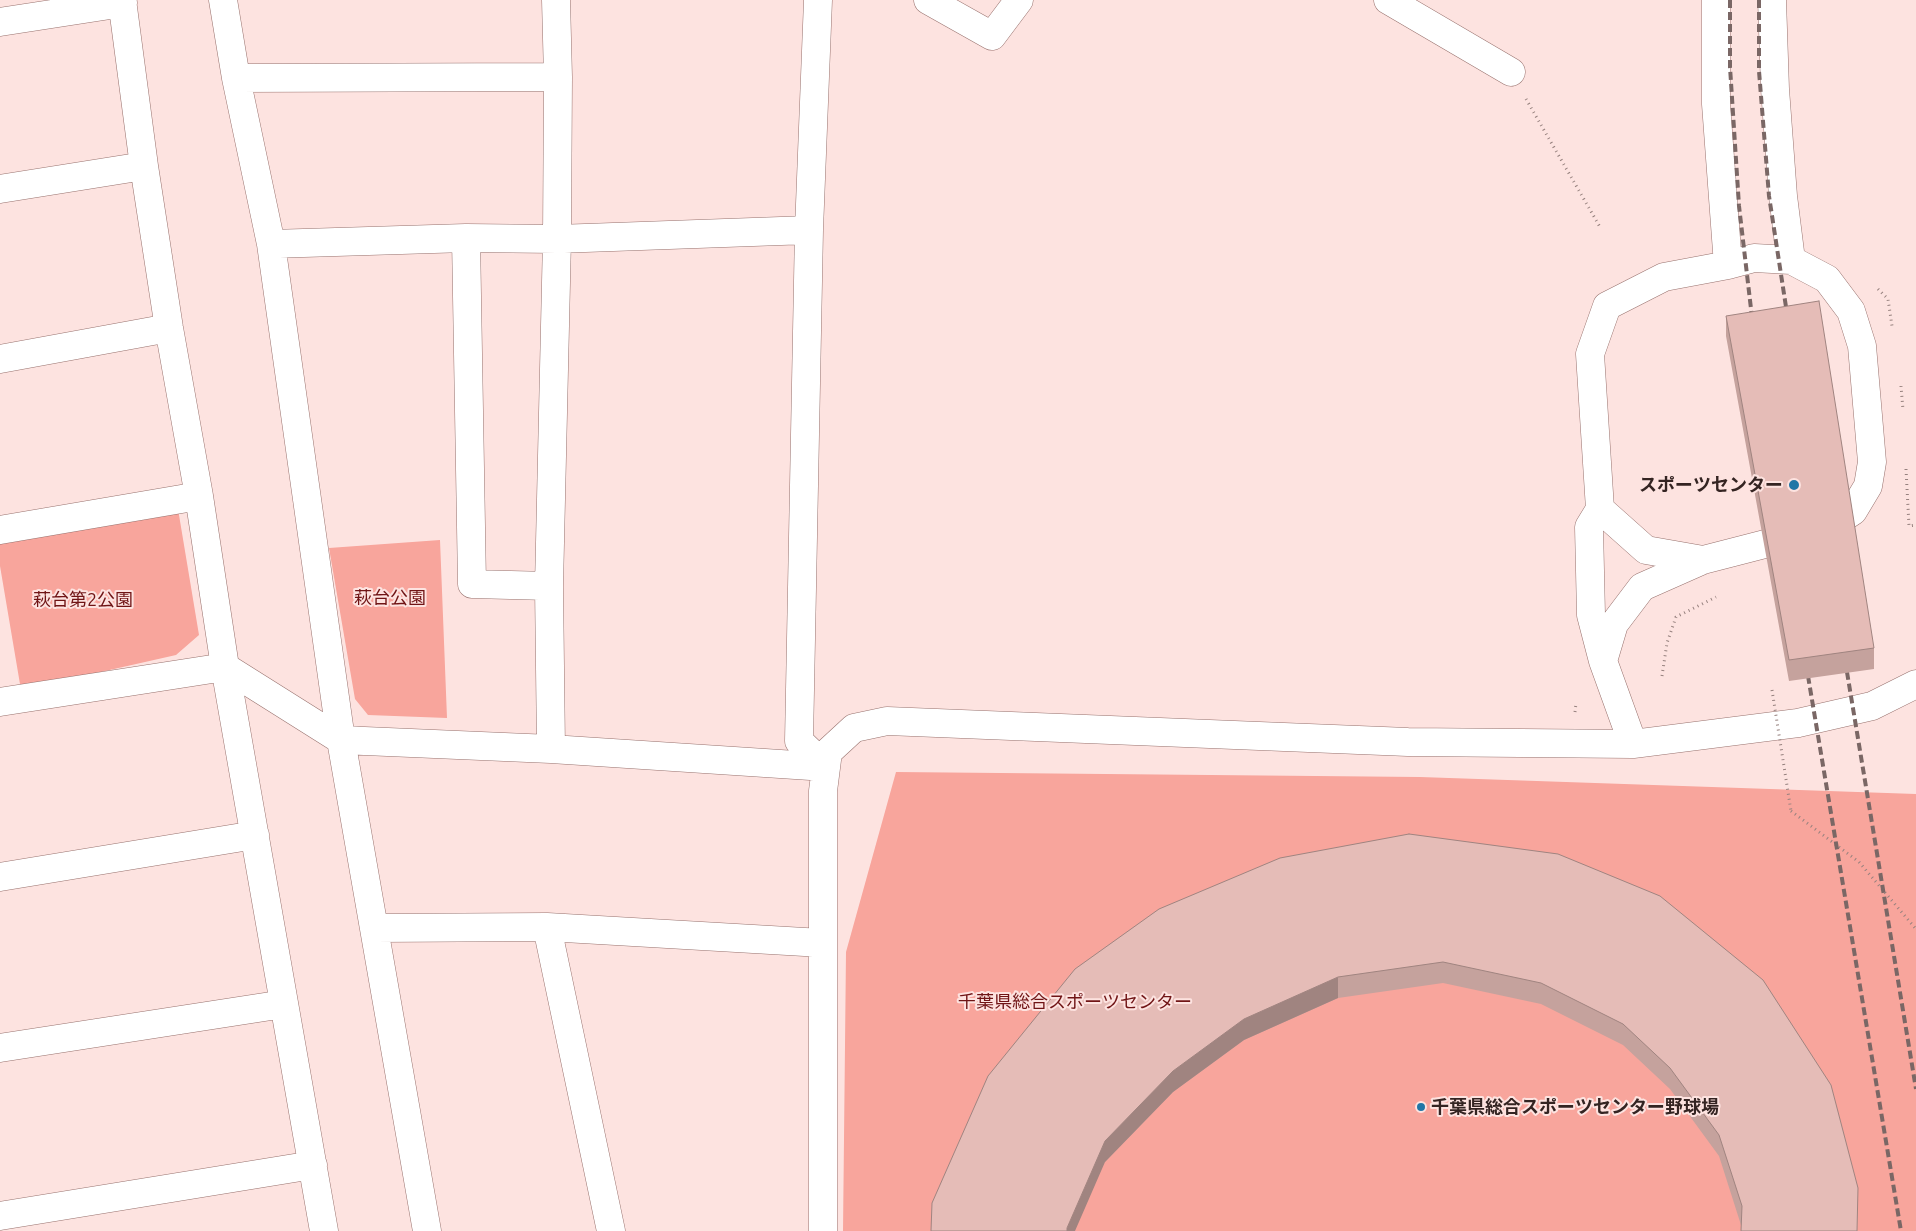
<!DOCTYPE html>
<meta charset="utf-8">
<style>
body{margin:0}
canvas{display:block;background:#fde3e0}
</style>
<canvas width="1916" height="1231"></canvas>
<script>
const g = document.querySelector('canvas').getContext('2d');
g.lineJoin = 'round';
function paint(path, color) {
  g.fillStyle = color;
  g.fill(path, 'evenodd');
}
function poly(rows) {
  const path = new Path2D();
  for (const r of rows) {
    path.moveTo(r[0], r[1]);
    for (let i = 2; i < r.length; i += 2) path.lineTo(r[i], r[i + 1]);
  }
  return path;
}
function stroke(path, color, width, dash) {
  g.strokeStyle = color;
  g.lineWidth = width;
  g.lineCap = dash ? 'butt' : 'round';
  g.setLineDash(dash || []);
  g.stroke(path);
}
function write(font, color, halo, rows, align = 'center') {
  g.font = font + ' Ubuntu,"Noto Sans JP",sans-serif';
  g.lineWidth = 4;
  g.setLineDash([]);
  g.textBaseline = 'middle';
  g.strokeStyle = halo;
  g.fillStyle = color;
  for (const [text, x, y, turn = 0] of rows) {
    g.save();
    g.translate(x, y);
    g.rotate((+turn || 0) * Math.PI / 180);
    g.textAlign = isNaN(turn) ? turn : align;
    if (halo) g.strokeText(text, 0, 0);
    g.fillText(text, 0, 0);
    g.restore();
  }
}
const green = poly([
 [178,509,199,635,176,655,21,690,0,566,0,540],
 [440,540,447,718,368,715,355,699,329,548],
 [896,772,1420,777,1916,794,1916,1231,843,1231,846,952]
]);
const path = poly([
 [1526,99,1600,227],
 [1878,289,1888,299,1892,326],
 [1901,386,1903,410],
 [1906,469,1909,526,1916,525],
 [1662,676,1667,643,1676,617,1716,597],
 [1575,712,1576,703],
 [1791,811,1859,862,1916,929]
]);
const minor = poly([
 [122,0,144,166,169,328,199,496,225,667,324,1231],
 [223,0,236,78,271,244,341,740,427,1231],
 [928,0,992,36,1019,0],
 [1388,0,1511,72],
 [1716,0,1716,104,1728,265],
 [1772,0,1775,89,1783,196,1791,260],
 [0,22,123,3],
 [236,78,558,77],
 [0,189,144,166],
 [466,238,472,584,549,586],
 [271,244,466,238,557,239,809,230],
 [0,359,169,328],
 [1600,509,1589,527,1591,615,1603,661,1614,624,1642,587,1703,560,1827,528,1853,511,1868,486,1872,462,1862,346,1851,311,1827,279,1791,260,1754,258,1728,265,1664,277,1607,306,1590,354,1600,509,1646,550,1703,560],
 [0,530,199,496],
 [1603,661,1633,744],
 [0,702,225,667,341,740,551,749,826,767,799,741,809,230,818,0],
 [551,749,549,586,557,239,558,77,556,0],
 [0,877,255,835],
 [547,927,611,1231],
 [375,928,547,927,822,943],
 [0,1048,284,1004],
 [0,1216,313,1165],
 [823,1231,823,791,828,752,854,728,887,721,1408,742,1633,744,1798,723,1872,706,1916,684]
]);
const rail = poly([
 [1730,0,1730,67,1739,206,1753,326],
 [1759,0,1759,71,1769,196,1788,320],
 [1845,660,1916,1089],
 [1806,664,1901,1231]
]);
const pathBridge = poly([
 [1772,690,1791,811]
]);
const wall = poly([
 [1726,316,1874,648,1874,669,1789,681,1726,336],
 [1409,834,1858,1209,1741,1225,1719,1156,1670,1089,1623,1045,1541,1004,1443,983,1338,998,1244,1040,1173,1092,1105,1162,931,1231]
]);
const shadedWall = poly([
 [1338,977,1338,998,1244,1040,1173,1092,1105,1162,1075,1231,1067,1231,1067,1228,1105,1141,1173,1071,1244,1019]
]);
const building = poly([
 [1819,301,1874,648,1789,660,1726,316,1819,301],
 [1409,834,1558,854,1660,896,1763,980,1831,1085,1858,1188,1857,1231,1741,1231,1742,1206,1719,1135,1670,1068,1623,1024,1541,983,1443,962,1338,977,1244,1019,1173,1071,1105,1141,1067,1228,1067,1231,931,1231,932,1203,988,1076,1075,969,1159,909,1280,858,1409,834]
]);
const markers = [
 [1794,485,6,"#2176a6"],
 [1421,1107,5,"#2176a6"]
];
const poiNames = [
 ["スポーツセンター",1783,485],
 ["千葉県総合スポーツセンター野球場",1431,1107,"left"]
];
const parkNames = [
 ["萩台公園",390,598],
 ["萩台第2公園",83,600],
 ["千葉県総合スポーツセンター",1075,1002]
];
paint(green, '#f8a59c');
stroke(minor, '#98726e', 29);
stroke(path, '#96817e', 3, [1, 4]);
stroke(minor, '#fff', 28);
stroke(rail, '#7a6765', 4, [8, 4]);
stroke(pathBridge, '#96817e', 3, [1, 4]);
paint(wall, '#c5a29d');
paint(shadedWall, '#a08480');
paint(building, '#e5bcb7');
stroke(building, '#a08480', 1);
for (const [x, y, r, color] of markers) {
  const dot = new Path2D();
  dot.arc(x, y, r, 0, 2 * Math.PI);
  g.fillStyle = color;
  g.fill(dot);
  stroke(dot, '#fde3e0', 2);
}
write('bold 18px', '#342422', '#fde3e0', poiNames, 'right');
write('18px', '#701415', '#fde3e0', parkNames);
</script>
